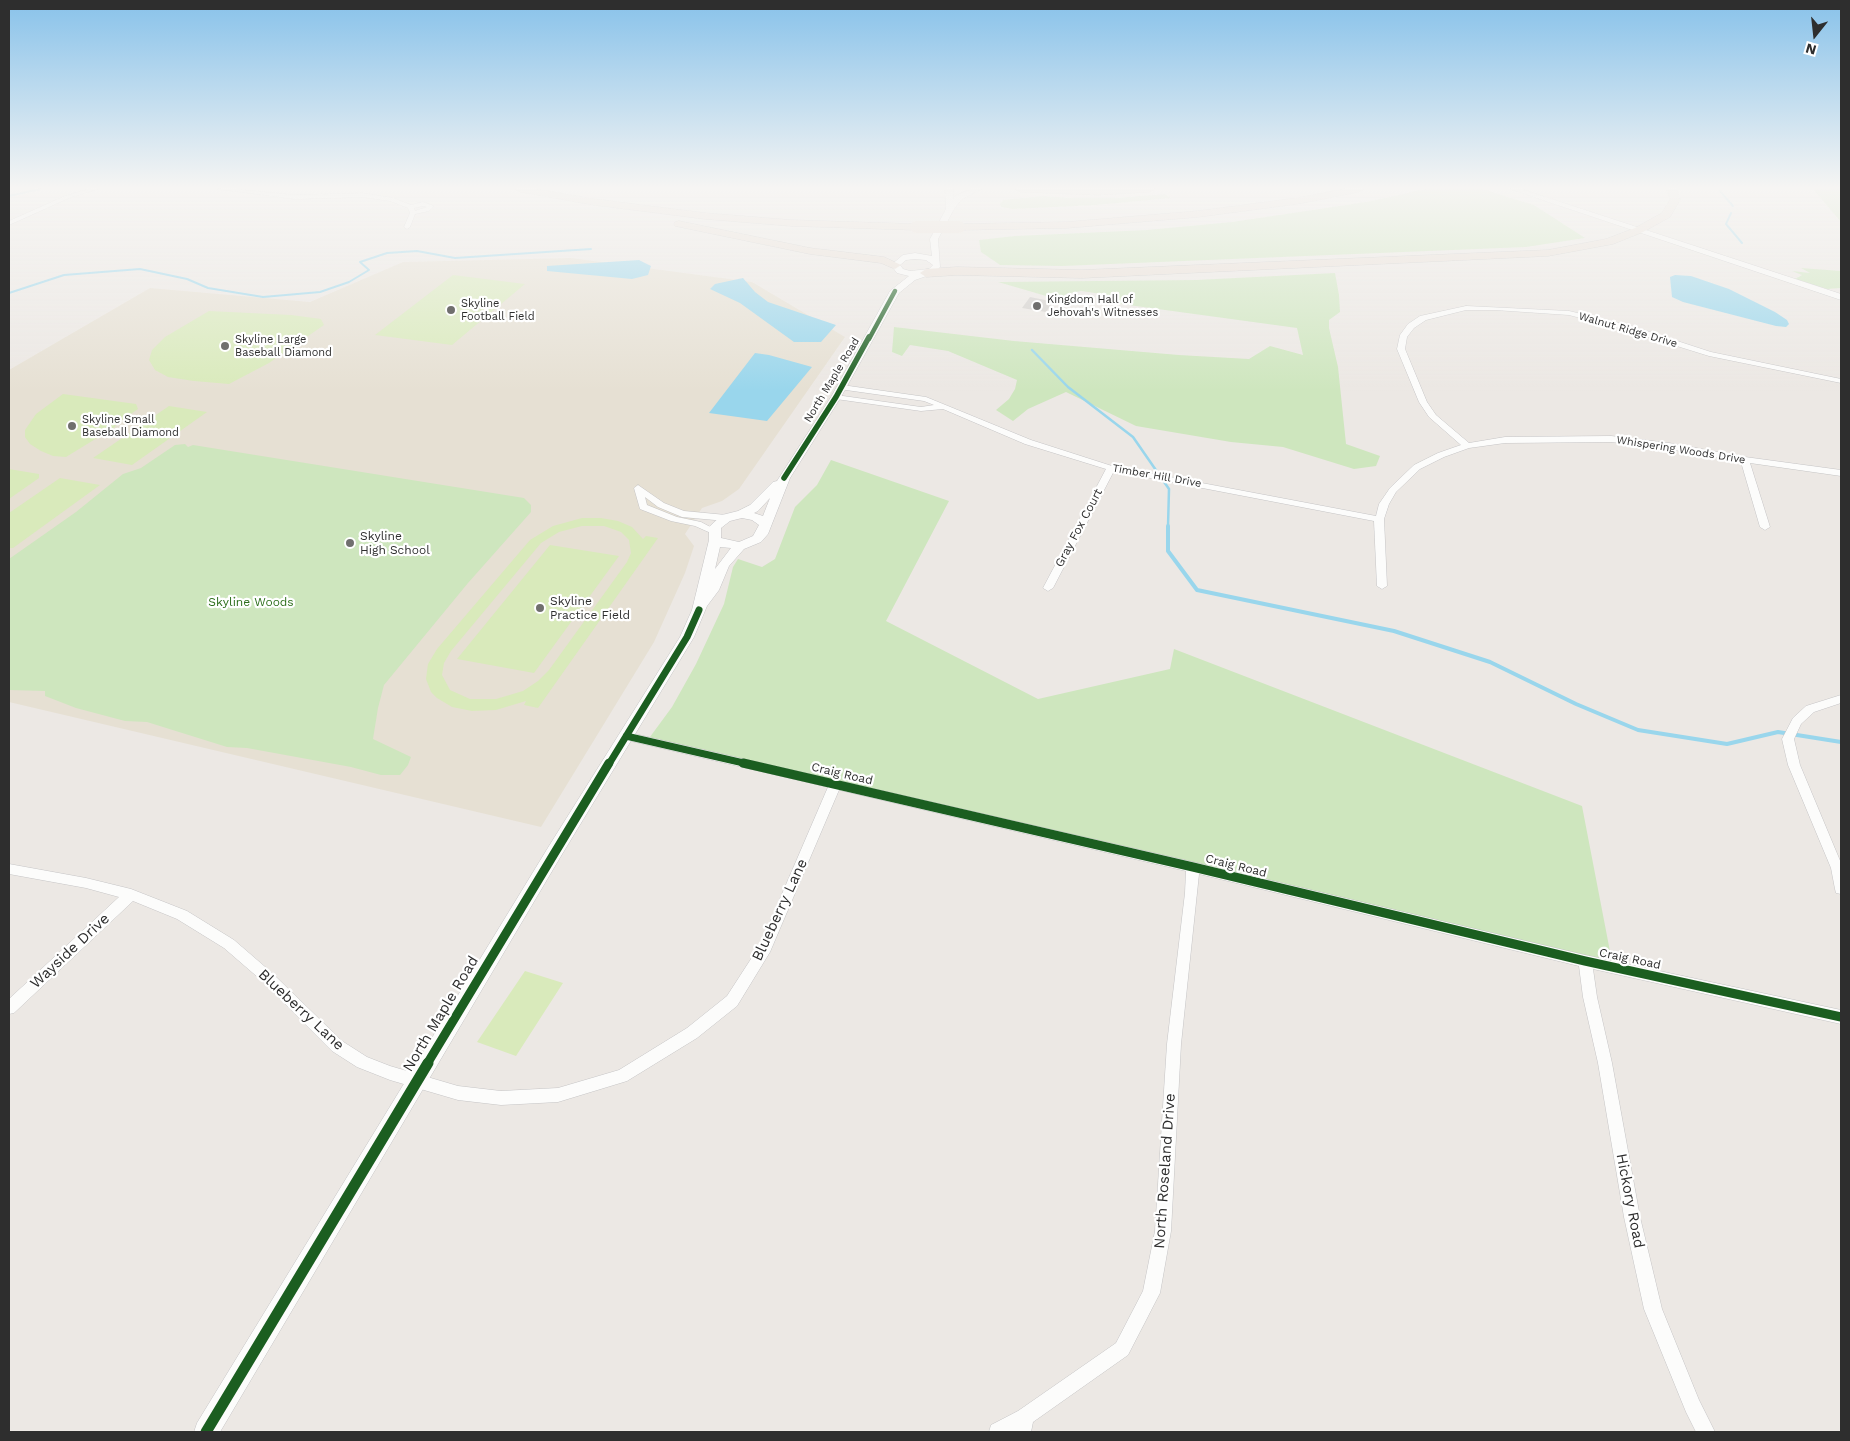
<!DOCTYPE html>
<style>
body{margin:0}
#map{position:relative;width:1850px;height:1441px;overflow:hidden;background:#ece8e4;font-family:"Work Sans",sans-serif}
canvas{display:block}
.frame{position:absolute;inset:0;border:10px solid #2e2e2e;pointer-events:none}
.north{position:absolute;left:1790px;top:10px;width:50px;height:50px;-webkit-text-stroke:4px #fff;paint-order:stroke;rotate:196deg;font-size:14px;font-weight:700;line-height:20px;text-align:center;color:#2e2e2e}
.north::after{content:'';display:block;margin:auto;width:18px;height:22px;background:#2e2e2e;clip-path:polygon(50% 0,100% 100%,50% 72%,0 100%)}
</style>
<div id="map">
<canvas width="1850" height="1441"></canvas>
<div class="frame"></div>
<div class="north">N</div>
</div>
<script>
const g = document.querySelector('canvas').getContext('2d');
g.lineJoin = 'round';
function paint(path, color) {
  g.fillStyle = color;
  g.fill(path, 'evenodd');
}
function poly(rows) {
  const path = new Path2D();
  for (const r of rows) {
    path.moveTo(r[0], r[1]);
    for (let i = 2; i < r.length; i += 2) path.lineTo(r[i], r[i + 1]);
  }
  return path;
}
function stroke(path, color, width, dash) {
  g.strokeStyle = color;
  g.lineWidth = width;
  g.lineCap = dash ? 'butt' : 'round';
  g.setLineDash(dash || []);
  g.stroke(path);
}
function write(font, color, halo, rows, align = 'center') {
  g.font = font + ' "Work Sans",sans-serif';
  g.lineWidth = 4.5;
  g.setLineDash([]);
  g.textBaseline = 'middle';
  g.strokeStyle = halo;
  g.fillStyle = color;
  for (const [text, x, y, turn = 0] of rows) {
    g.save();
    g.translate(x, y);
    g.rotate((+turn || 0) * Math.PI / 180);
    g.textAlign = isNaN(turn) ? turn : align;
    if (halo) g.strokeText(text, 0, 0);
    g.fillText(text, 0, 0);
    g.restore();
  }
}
const education = poly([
 [571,258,752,282,845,337,739,489,722,501,702,508,685,534,694,546,685,573,654,642,541,827,9,702,9,370,150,288,310,302,403,262]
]);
const green = poly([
 [1426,189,1482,189,1534,205,1585,238,1526,247,1062,266,1000,265,981,252,979,240,1015,236,1147,230,1232,222,1366,202],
 [1813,189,1841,189,1841,222],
 [1165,194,1171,198,1096,205,1013,209,1001,207,1000,204,1003,200,1042,196,1074,198,1115,198],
 [1801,268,1841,271,1841,288,1827,289,1795,279,1802,275,1792,271,1810,273],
 [1335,273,1339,295,1340,312,1329,320,1329,328,1338,367,1346,444,1380,456,1376,466,1354,469,1283,447,1231,442,1136,426,1066,392,1028,409,1013,421,996,410,1009,399,1015,389,1017,380,948,351,910,345,902,356,892,352,894,327,1014,341,1179,355,1249,359,1270,346,1303,355,1297,328,1099,301,1102,294,1081,291,1066,294,1062,298,1053,298,998,282,1196,280],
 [185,444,188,447,193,445,524,498,531,505,531,512,468,583,384,685,378,708,373,739,411,757,408,765,400,775,381,775,351,767,247,748,227,747,147,722,125,721,76,708,45,696,45,691,9,690,9,559,76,512,123,474,141,468,175,445],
 [831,460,949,501,886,621,1038,699,1170,669,1174,649,1582,806,1613,967,647,741,672,707,696,664,724,604,733,567,738,559,762,567,775,559,795,507,817,485]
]);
const pitch = poly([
 [453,275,525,284,452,345,375,335],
 [209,311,291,315,321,319,324,325,269,363,229,384,194,381,168,377,155,370,149,360,152,350,165,337],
 [63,394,136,404,138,409,116,424,115,427,66,457,53,456,41,451,30,444,25,437,25,430,36,414],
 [169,406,207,412,132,465,93,458],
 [9,469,39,474,39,478,9,499],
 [60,478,100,485,13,548,9,548,9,513],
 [582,518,601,518,618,521,632,527,643,539,646,536,658,538,538,708,524,705,526,701,496,710,472,711,452,707,437,698,431,692,426,679,428,664,437,649,530,540,553,526],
 [582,526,604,526,621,532,629,540,631,553,627,562,549,670,538,681,523,691,496,699,470,699,450,690,442,675,444,663,451,651,541,543,559,532],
 [550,545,619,556,534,673,457,659],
 [525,971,563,983,516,1056,477,1042]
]);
const water = poly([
 [639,260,651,266,648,275,632,279,547,271,547,266],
 [1675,275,1691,276,1729,289,1775,312,1787,320,1789,324,1786,327,1776,326,1683,302,1672,297,1670,277],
 [743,278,755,292,768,302,836,325,821,342,794,342,740,303,710,289,715,284],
 [755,353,769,355,812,367,767,421,709,413]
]);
const streamFar2 = poly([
 [1720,191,1733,206],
 [9,196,40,189],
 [1731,213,1726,224,1742,243],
 [9,293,64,275,140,269,187,279,208,288,263,297,320,292,349,282,369,270,360,262,387,253,417,251,455,258,591,249]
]);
const streamFar1 = poly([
 [1032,350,1068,387,1133,437,1169,489,1168,527]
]);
const stream = poly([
 [1168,526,1168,551,1197,590,1394,631,1490,662,1576,704,1638,730,1727,744,1778,732,1841,742]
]);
const building = poly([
 [1030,297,1045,300,1053,302,1046,312,1022,308]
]);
const street = poly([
 [89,189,98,189,69,198,9,225,9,221,65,196,89,189],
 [217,189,234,189,295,195,363,193,393,198,411,205,423,202,434,206,429,211,415,214,410,227,407,229,404,227,410,213,408,208,390,201,363,197,295,199,217,189],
 [423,206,427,207,415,211,414,208,423,206],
 [1466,306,1569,311,1628,325,1711,352,1841,379,1841,383,1709,356,1622,329,1569,315,1495,310,1466,310,1426,320,1414,328,1407,337,1405,349,1427,402,1436,415,1469,443,1505,437,1611,436,1669,443,1745,457,1841,470,1841,476,1750,463,1770,527,1765,530,1760,527,1741,462,1669,449,1611,442,1505,443,1469,448,1444,457,1420,469,1396,492,1389,504,1384,519,1387,586,1382,589,1377,586,1374,521,1114,471,1053,588,1048,591,1043,588,1106,469,1025,444,943,409,921,411,836,399,832,397,836,395,921,407,934,405,924,401,839,389,838,387,842,385,926,397,1031,440,1112,466,1376,516,1379,504,1390,488,1414,465,1438,453,1461,445,1429,417,1419,402,1397,349,1400,335,1408,324,1420,316,1466,306],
 [638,485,664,503,684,511,726,515,731,518,726,521,682,517,658,507,645,497,647,505,677,517,701,522,718,531,713,534,695,526,671,521,640,509,634,488,638,485],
 [1841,695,1841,703,1814,712,1801,724,1794,739,1800,765,1841,863,1841,894,1836,893,1835,889,1831,868,1788,765,1782,739,1793,718,1806,706,1841,695],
 [626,732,1193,862,1585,955,1841,1010,1841,1024,1593,969,1597,997,1612,1063,1640,1217,1662,1309,1699,1400,1715,1432,1696,1432,1686,1412,1644,1309,1624,1217,1598,1063,1583,997,1579,966,1199,874,1181,1044,1171,1231,1160,1293,1128,1355,1033,1422,1031,1432,989,1432,991,1425,1018,1411,1116,1343,1143,1291,1155,1231,1167,1044,1185,893,1186,871,839,790,770,952,737,1006,697,1038,627,1081,558,1102,501,1105,458,1100,390,1080,357,1067,332,1051,261,980,224,948,177,919,133,901,14,1013,9,1014,9,999,119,897,86,888,9,874,9,864,86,878,131,889,187,911,234,940,271,972,342,1041,367,1057,390,1066,458,1086,501,1091,558,1088,619,1070,687,1028,727,996,760,945,828,787,622,739,620,736,622,733,626,732]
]);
const secondary = poly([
 [945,189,953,189,953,199,956,195,972,189,982,189,962,199,954,209,938,239,940,267,935,273,915,280,899,293,841,397,790,478,768,534,761,542,744,549,729,566,719,590,707,606,694,637,561,856,220,1432,194,1432,197,1423,549,846,680,637,692,610,709,540,709,527,722,515,738,511,750,505,773,482,777,481,831,397,890,291,909,276,897,273,891,265,903,255,915,253,932,256,930,239,946,209,945,189],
 [915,259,926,260,933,265,929,269,910,271,903,269,900,265,906,260,915,259],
 [770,498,763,516,754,513,758,511,770,498],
 [742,518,752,520,759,525,753,536,739,542,721,538,721,528,730,521,742,518],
 [720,547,731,548,715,569,720,547],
 [1510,189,1521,189,1841,294,1841,300,1510,189]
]);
const highway = poly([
 [515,189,536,189,594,199,705,213,791,220,916,224,922,227,916,230,791,226,705,219,594,205,520,192,515,189],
 [1015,189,1155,189,1150,192,1098,195,1020,192,1015,189],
 [1344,189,1364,189,1359,192,1297,204,1198,217,1067,228,959,230,953,227,959,224,1067,222,1198,211,1297,198,1344,189],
 [1667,189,1677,189,1680,200,1670,217,1643,232,1613,244,1548,256,1082,278,957,275,926,277,920,273,926,269,957,267,1082,270,1548,250,1606,239,1635,228,1662,213,1670,200,1667,189],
 [679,221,810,248,884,257,901,265,895,269,881,263,810,254,675,226,674,224,675,222,679,221]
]);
const highwayBridge = poly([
 [916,227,959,227]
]);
const cyclewayFar4 = poly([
 [869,339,895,291]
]);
const cyclewayFar3 = poly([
 [784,478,836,397,869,337]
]);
const cyclewayFar2 = poly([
 [626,736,748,764],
 [609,764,687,637,699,610]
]);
const cyclewayFar1 = poly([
 [743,763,1193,867,1585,961,1841,1017],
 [427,1064,609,763]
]);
const cycleway = poly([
 [206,1432,428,1063]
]);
const markers = [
 [1037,306,5,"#706f6e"],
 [451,310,5,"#706f6e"],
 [225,346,5,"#706f6e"],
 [72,426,5,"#706f6e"],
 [350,543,5,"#706f6e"],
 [540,608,5,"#706f6e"]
];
const farPoinames = [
 ["Kingdom Hall of",1047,300],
 ["Jehovah's Witnesses",1047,313],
 ["Skyline",461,304],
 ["Football Field",461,317],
 ["Skyline Large",235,340],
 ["Baseball Diamond",235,353],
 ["Skyline Small",82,420],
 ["Baseball Diamond",82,433]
];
const farStreetnames = [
 ["Walnut Ridge Drive",1628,330,16],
 ["North Maple Road",832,380,-59],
 ["Whispering Woods Drive",1681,450,9],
 ["Timber Hill Drive",1157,476,10]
];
const streetNames = [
 ["Gray Fox Court",1079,528,-62],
 ["Craig Road",842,774,13],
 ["Craig Road",1236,866,14],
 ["Craig Road",1630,959,12]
];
const poiNames = [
 ["Skyline",360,536],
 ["High School",360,550],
 ["Skyline",550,601],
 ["Practice Field",550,615]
];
const parkNames = [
 ["Skyline Woods",251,602]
];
const nearStreetnames = [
 ["Blueberry Lane",780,910,-65],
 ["Wayside Drive",70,951,-43],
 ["Blueberry Lane",301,1010,43],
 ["North Maple Road",441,1014,-59],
 ["North Roseland Drive",1165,1171,-86],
 ["Hickory Road",1630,1201,79]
];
paint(education, '#e6e0d3');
paint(green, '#cee6be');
paint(pitch, '#d9eabb');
paint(water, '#99d6ec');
stroke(streamFar2, '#99d6ec', 2);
stroke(streamFar1, '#99d6ec', 2.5);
stroke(stream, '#99d6ec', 4);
paint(building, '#d1cecb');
stroke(street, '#c5c4c5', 1);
stroke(secondary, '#c5c4c5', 1);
stroke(highway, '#c6c5c4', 1);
paint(street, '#fcfcfb');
paint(secondary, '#fcfcfb');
paint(highway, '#eadfd6');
stroke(highwayBridge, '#c6c5c4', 12, []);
stroke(highwayBridge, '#eadfd6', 12);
stroke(cyclewayFar4, '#1b5e20', 4.5);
stroke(cyclewayFar3, '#1b5e20', 5.5);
stroke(cyclewayFar2, '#1b5e20', 7);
stroke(cyclewayFar1, '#1b5e20', 9);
stroke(cycleway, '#1b5e20', 11);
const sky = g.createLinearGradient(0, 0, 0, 391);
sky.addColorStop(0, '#88c2ea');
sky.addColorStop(0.48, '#f6f5f3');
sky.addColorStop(1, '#f6f5f300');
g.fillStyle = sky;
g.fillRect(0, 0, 1850, 391);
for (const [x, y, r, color] of markers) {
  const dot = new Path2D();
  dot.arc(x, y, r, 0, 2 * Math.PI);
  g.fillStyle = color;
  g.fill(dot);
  stroke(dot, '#fff', 2);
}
write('11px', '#2e2e2e', '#fff', farPoinames, 'left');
write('11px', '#2e2e2e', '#fff', farStreetnames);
write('12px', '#2e2e2e', '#fff', streetNames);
write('12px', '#2e2e2e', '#fff', poiNames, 'left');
write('12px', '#2c6e1b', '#fff', parkNames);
write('15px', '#2e2e2e', '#fff', nearStreetnames);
</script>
